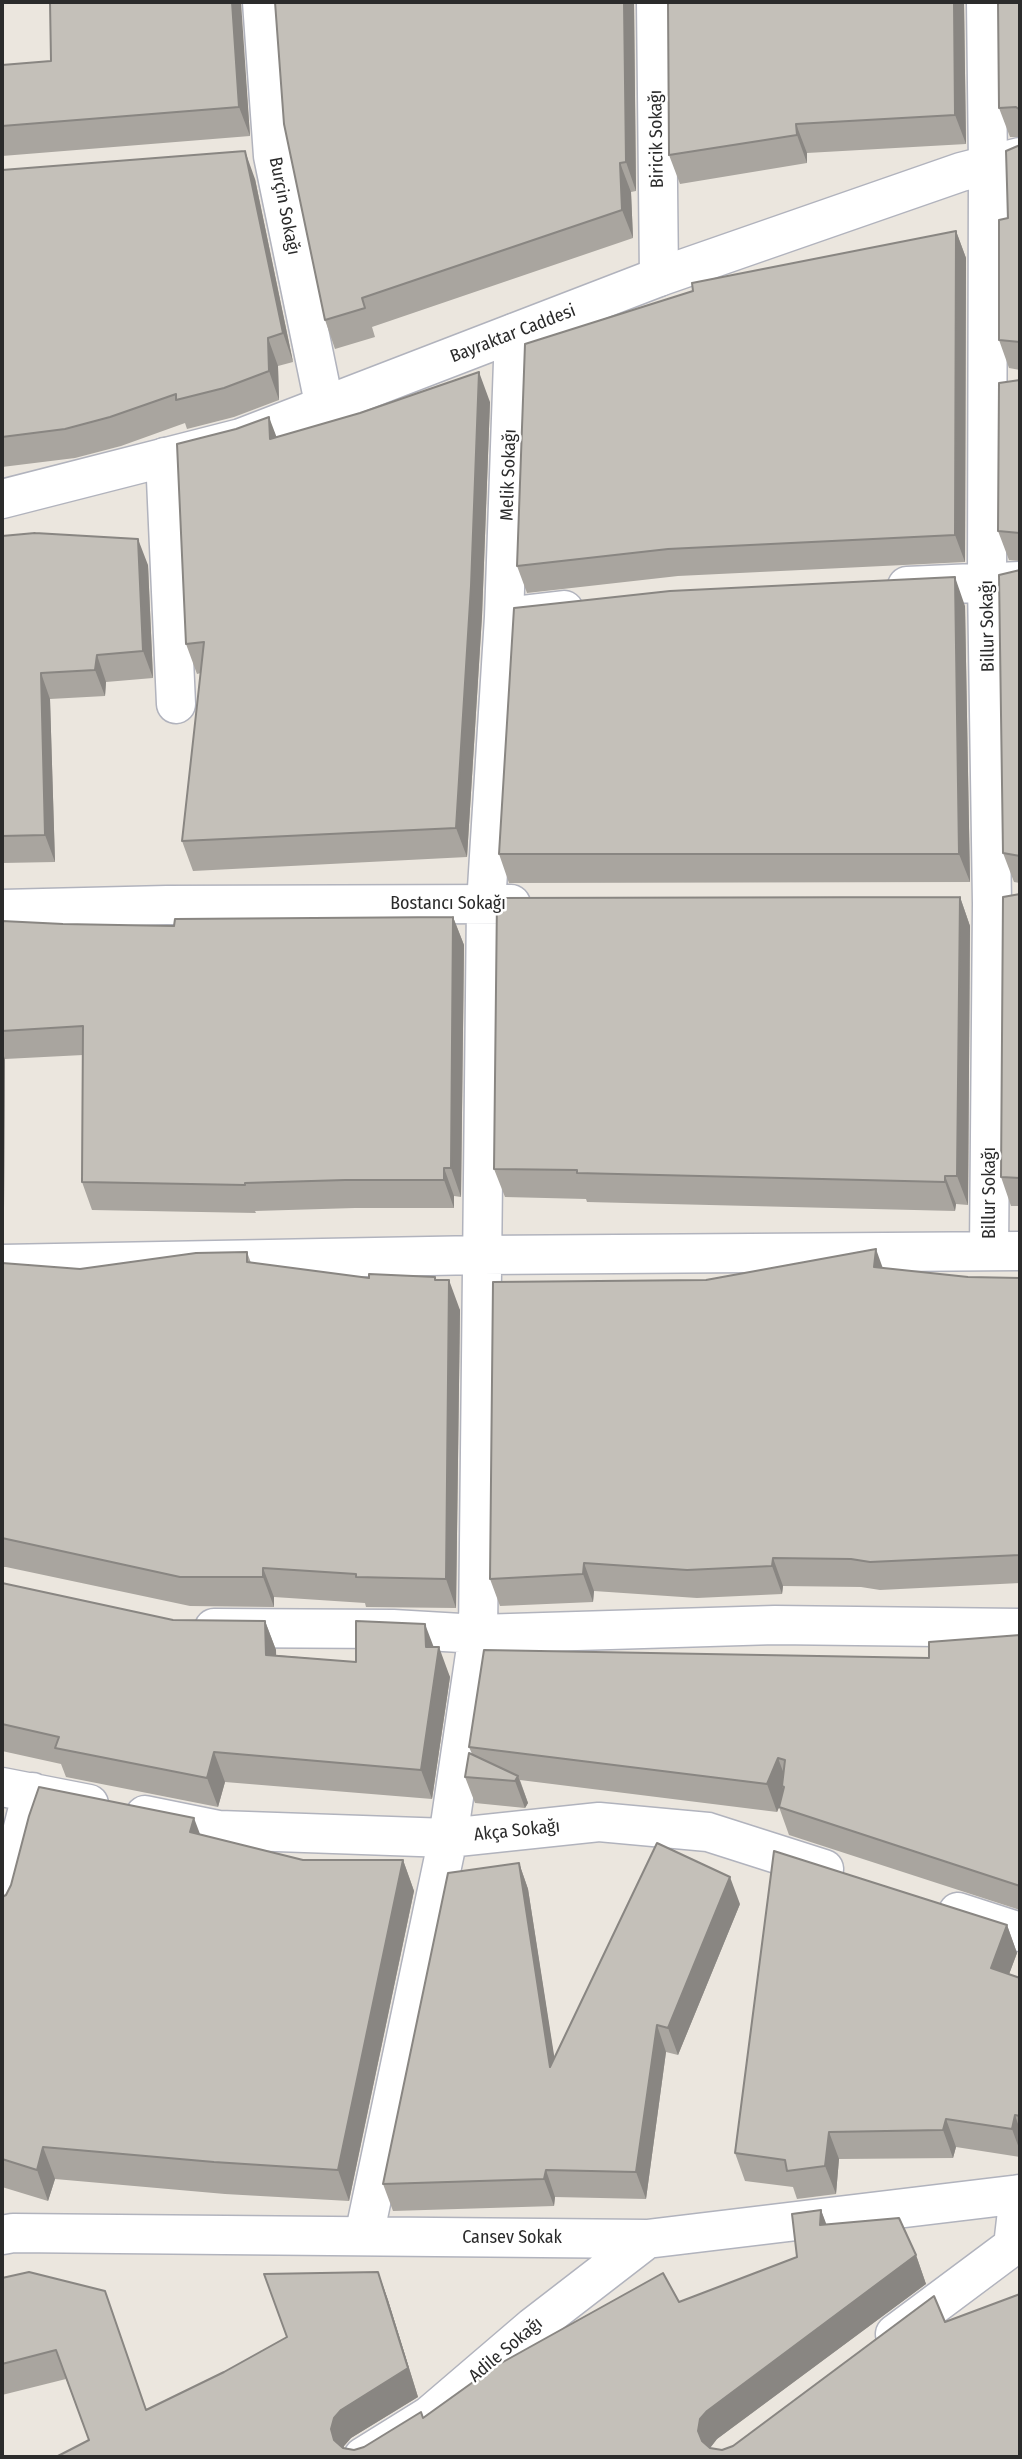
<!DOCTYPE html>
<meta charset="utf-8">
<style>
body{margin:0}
#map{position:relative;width:1022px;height:2459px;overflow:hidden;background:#ebe6de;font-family:"Fira Sans Condensed",sans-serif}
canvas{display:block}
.frame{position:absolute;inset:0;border:4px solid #2b2b2b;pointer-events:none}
</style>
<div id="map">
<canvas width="1022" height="2459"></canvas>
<div class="frame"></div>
</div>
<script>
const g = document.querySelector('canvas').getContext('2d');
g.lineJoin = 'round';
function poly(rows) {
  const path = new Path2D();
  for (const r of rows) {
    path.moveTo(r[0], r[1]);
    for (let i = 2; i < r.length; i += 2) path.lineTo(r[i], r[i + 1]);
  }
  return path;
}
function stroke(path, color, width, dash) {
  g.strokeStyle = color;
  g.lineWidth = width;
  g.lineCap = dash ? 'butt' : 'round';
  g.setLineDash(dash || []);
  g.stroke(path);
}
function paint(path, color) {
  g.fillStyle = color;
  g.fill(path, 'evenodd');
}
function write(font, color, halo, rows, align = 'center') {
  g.font = font + ' "Fira Sans Condensed",sans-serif';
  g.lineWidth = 5;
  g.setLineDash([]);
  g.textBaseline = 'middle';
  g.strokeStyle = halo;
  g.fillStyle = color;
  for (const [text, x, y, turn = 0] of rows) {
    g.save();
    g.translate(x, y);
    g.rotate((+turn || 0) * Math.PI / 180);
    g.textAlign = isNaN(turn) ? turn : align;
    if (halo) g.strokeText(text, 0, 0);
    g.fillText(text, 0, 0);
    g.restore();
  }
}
const street = poly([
 [262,2,273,156,325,408],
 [656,2,659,277],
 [986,2,988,165,987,582,992,904,989,1251],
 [165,457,176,704],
 [907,586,1020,581],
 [504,617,514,333],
 [2,909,167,905,511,904],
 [2,1264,482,1255,1020,1251],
 [214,1628,393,1629,478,1634,775,1625,1020,1628],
 [2,1787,89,1804],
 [145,1815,219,1830,448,1838,599,1822,708,1832,824,1869],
 [2,1911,32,1792],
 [958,1912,1020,1932],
 [2,2235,13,2233,647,2239,1020,2194],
 [364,2236,448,1838,478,1634,486,904,504,617,564,610],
 [895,2334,1013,2246,1019,2194],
 [363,2457,429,2416,533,2327,647,2239]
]);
const secondary = poly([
 [2,499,241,438,659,277,961,172,1020,157]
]);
const wall = poly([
 [275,2,634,2,636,191,631,192,633,238,372,327,375,337,335,349,325,320],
 [964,2,966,144,807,153,807,163,680,184,669,155],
 [1020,2,1020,137,1010,137,999,108],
 [240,4,250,136,2,156,2,65,51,61],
 [1020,145,1020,370,1009,368,999,340,1008,218],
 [2,170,255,179,293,362,278,366,279,400,234,417,187,429,185,423,121,446,75,458,2,467],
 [956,231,966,258,965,562,678,576,527,593,517,566],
 [1020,380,1020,561,1009,560,998,531],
 [490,402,482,616,467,857,193,871,182,841,201,673,197,674,186,644,277,437],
 [2,536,148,565,153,678,106,682,105,696,50,699,55,862,2,863],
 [1020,570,1020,883,1014,882,1003,853],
 [965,606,970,882,509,883,499,854],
 [1020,894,1020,1206,1011,1206,1001,1177],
 [960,897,970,926,968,1205,956,1204,955,1211,587,1202,586,1199,505,1197,494,1169],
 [453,917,464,945,461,1197,454,1196,454,1208,355,1208,255,1211,256,1213,92,1210,82,1182,83,1055,5,1059,4,1208,2,1208,2,921,63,924,174,926],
 [247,1252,251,1263,369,1278,437,1280,460,1310,456,1608,366,1607,365,1603,274,1597,274,1607,190,1606,6,1567,2,1567,2,1263,80,1269],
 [883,1268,968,1277,1020,1278,1020,1583,880,1590,861,1587,783,1586,782,1594,697,1598,594,1591,593,1602,500,1606,490,1579,706,1280],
 [2,1583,173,1620,265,1621,276,1650,276,1655,356,1662,434,1647,450,1677,432,1799,225,1782,218,1807,66,1777,61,1764,2,1751],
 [1020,1635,1020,1910,789,1835,779,1807,777,1812,520,1780,528,1803,525,1808,475,1803,465,1777,472,1754,469,1747,929,1658],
 [200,1835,303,1860,403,1860,414,1891,349,2201,225,2194,55,2179,48,2201,2,2187,2,1897],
 [519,1863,528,1889,554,2058,740,1904,678,2055,666,2052,646,2199,555,2197,554,2206,393,2211,383,2184],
 [1007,1925,1017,1953,1009,1974,1020,1978,1020,2157,956,2147,953,2158,839,2159,836,2194,797,2199,793,2187,745,2181,735,2153],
 [821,2210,826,2225,916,2255,926,2284,717,2439,710,2448,722,2450,733,2446,945,2322,1020,2457,56,2457,89,2440,66,2379,2,2395,2,2278,146,2410,224,2372,287,2337,378,2272,388,2300,418,2397,351,2438,344,2446,344,2448,354,2450,364,2447,423,2418,679,2302,797,2257]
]);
const shadedWall = poly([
 [232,2,241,2,250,136,239,107],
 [624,2,634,2,636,191,626,162],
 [954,2,964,2,966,144,955,115],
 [796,124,807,153,807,163,797,135],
 [245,151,255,179,293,362,283,333],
 [620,163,631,192,633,238,622,210],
 [956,231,966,258,965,562,955,535],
 [268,338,278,366,279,400,269,371],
 [479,372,490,402,482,616,467,857,456,828],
 [269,417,280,446,270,439],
 [138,539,148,565,153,678,143,651],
 [955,577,965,606,970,882,959,854],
 [97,655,106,682,105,696,95,670],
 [41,673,50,699,55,862,45,835],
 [960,897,970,926,968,1205,957,1176],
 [453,917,464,945,461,1197,451,1168],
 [2,1051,5,1059,4,1208,2,1201],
 [444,1168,454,1196,454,1208,444,1180],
 [945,1176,956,1204,955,1211,945,1182],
 [876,1249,886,1277,874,1267],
 [449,1280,460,1310,456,1608,446,1579],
 [773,1558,783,1586,782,1594,772,1566],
 [584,1563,594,1591,593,1602,583,1574],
 [263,1568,274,1597,274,1607,263,1577],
 [265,1621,276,1650,277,1684,266,1655],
 [425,1624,436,1653,439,1647,450,1677,432,1799,421,1770,426,1647],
 [214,1752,225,1782,218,1807,207,1778],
 [778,1758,788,1785,782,1786,785,1794,777,1812,767,1784],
 [518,1776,528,1803,525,1808,515,1781],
 [194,1818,206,1850,190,1832],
 [403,1860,414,1891,349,2201,338,2170],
 [519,1863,528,1889,560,2093,550,2067],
 [730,1877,740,1904,678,2055,668,2028],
 [1007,1925,1017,1953,1001,1996,991,1968],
 [657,2025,666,2052,646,2199,636,2172],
 [1015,2115,1020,2130,1020,2151,1012,2129],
 [946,2119,956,2147,953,2158,943,2130],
 [829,2132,839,2159,836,2194,825,2166],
 [43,2147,55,2179,48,2201,37,2170],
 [546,2170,555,2197,554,2206,544,2179],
 [821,2210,832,2239,820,2225],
 [916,2255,926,2284,717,2439,710,2448,709,2457,698,2431,700,2419,707,2411],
 [378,2272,388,2300,418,2397,351,2438,344,2446,341,2457,334,2440,331,2429]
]);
const building = poly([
 [50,2,232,2,239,107,2,126,2,65,51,61,50,2],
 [275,2,624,2,626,162,620,163,622,210,362,298,365,308,325,320,284,124,275,2],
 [668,2,954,2,955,115,796,124,797,135,669,155,668,2],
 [998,2,1020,2,1020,110,1016,107,999,108,998,2],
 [1020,145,1020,342,999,340,999,220,1008,218,1006,151,1020,145],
 [245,151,283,333,268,338,269,371,224,388,176,400,176,394,110,417,65,429,2,437,2,170,245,151],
 [956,231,955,535,668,549,517,566,525,344,693,291,692,283,956,231],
 [479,372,471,586,456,828,182,841,204,642,186,644,177,444,236,429,269,417,270,439,360,413,479,372],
 [1020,380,1020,533,998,531,999,383,1020,380],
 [35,533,138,539,143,651,97,655,95,670,41,673,45,835,2,836,2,536,35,533],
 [1020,570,1020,856,1003,853,999,575,1020,570],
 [955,577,959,854,499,854,514,608,670,591,955,577],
 [1020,894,1020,1178,1001,1177,1003,897,1020,894],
 [960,897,957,1176,945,1176,945,1182,577,1173,577,1170,494,1169,497,898,960,897],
 [453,917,451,1168,444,1168,444,1180,345,1180,245,1183,245,1185,82,1182,83,1026,2,1031,2,921,63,924,174,926,175,919,453,917],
 [876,1249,874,1267,968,1277,1020,1278,1020,1555,870,1562,851,1559,773,1558,772,1566,687,1570,584,1563,583,1574,490,1579,493,1282,706,1280,876,1249],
 [247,1252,247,1262,369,1278,369,1274,435,1277,435,1280,449,1280,446,1579,356,1577,356,1574,263,1568,263,1577,180,1577,2,1538,2,1263,80,1269,196,1253,247,1252],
 [2,1583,173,1620,265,1621,266,1655,356,1662,356,1621,425,1624,426,1647,439,1647,421,1770,214,1752,207,1778,55,1748,59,1737,2,1724,2,1583],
 [1020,1635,1020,1886,779,1807,784,1787,782,1786,785,1760,778,1758,767,1784,469,1747,484,1650,929,1658,929,1642,1020,1635],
 [469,1753,518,1776,515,1781,465,1777,469,1753],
 [39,1787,194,1818,190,1832,303,1860,403,1860,338,2170,214,2162,43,2147,37,2170,2,2159,2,1897,6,1895,11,1885,29,1816,39,1787],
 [657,1843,730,1877,668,2028,657,2025,636,2172,546,2170,544,2179,383,2184,448,1873,519,1863,550,2067,657,1843],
 [774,1851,1007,1925,991,1968,1020,1978,1020,2116,1015,2115,1012,2129,946,2119,943,2130,829,2132,825,2166,787,2171,785,2160,735,2153,774,1851],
 [821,2210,820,2225,899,2218,916,2255,707,2411,700,2419,698,2431,702,2441,710,2448,722,2450,733,2446,934,2296,945,2322,1020,2294,1020,2457,56,2457,89,2440,56,2350,2,2364,2,2278,29,2272,105,2291,146,2410,224,2372,287,2337,264,2274,378,2272,408,2368,341,2410,334,2418,331,2429,334,2440,343,2448,354,2450,364,2447,421,2412,423,2418,494,2367,663,2273,679,2302,797,2257,792,2214,821,2210]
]);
const streetNames = [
 ["Biricik Sokağı",657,139,-91],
 ["Burçin Sokağı",284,206,79],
 ["Bayraktar Caddesi",513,334,-21],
 ["Melik Sokağı",509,475,-88],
 ["Billur Sokağı",988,626,-91],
 ["Bostancı Sokağı",448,904],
 ["Billur Sokağı",990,1193,-90],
 ["Akça Sokağı",517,1831,-6],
 ["Cansev Sokak",512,2238],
 ["Adile Sokağı",506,2350,-40]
];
stroke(street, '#b1b3bd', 41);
stroke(secondary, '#b1b3bd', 41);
stroke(street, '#fff', 38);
stroke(secondary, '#fff', 38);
paint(wall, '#a9a59f');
paint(shadedWall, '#898682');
paint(building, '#c4c0b9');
stroke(building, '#898682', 2);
write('18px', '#2b2b2b', '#fff', streetNames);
</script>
